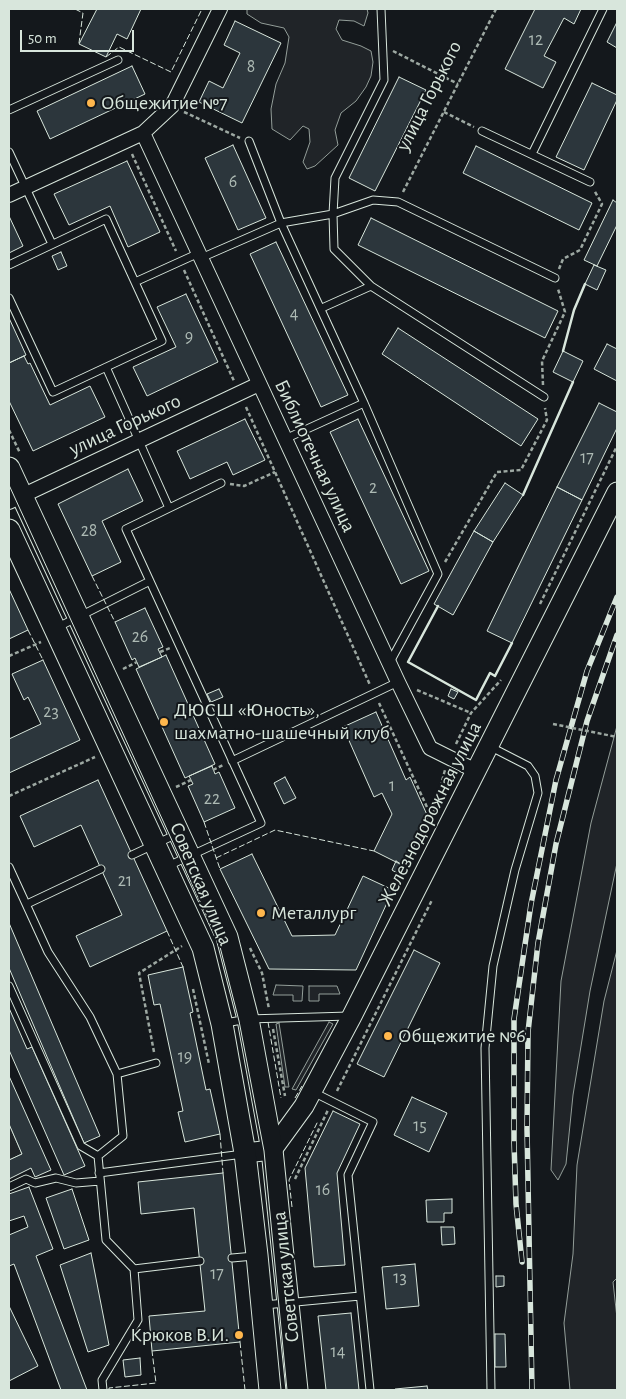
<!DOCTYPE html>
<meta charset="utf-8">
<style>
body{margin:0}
#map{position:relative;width:626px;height:1399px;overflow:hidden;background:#14181c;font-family:"Alegreya Sans",sans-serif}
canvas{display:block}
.frame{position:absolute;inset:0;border:10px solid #d8e6dc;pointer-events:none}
.scale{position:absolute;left:20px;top:30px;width:114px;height:22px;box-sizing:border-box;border:2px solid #d8e6dc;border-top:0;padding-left:6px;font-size:15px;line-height:18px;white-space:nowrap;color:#d8e6dc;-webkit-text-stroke:4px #14181c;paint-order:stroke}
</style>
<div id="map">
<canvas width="626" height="1399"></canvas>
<div class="frame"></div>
<div class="scale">50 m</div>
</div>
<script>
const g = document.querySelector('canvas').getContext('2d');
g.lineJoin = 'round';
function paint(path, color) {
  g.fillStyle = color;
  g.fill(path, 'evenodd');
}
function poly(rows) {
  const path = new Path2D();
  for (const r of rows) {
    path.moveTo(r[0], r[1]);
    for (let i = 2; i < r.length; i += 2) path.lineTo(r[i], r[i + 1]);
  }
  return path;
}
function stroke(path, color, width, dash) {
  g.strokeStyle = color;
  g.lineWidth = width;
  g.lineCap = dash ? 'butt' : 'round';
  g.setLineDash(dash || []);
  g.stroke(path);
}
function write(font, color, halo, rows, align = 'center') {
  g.font = font + ' "Alegreya Sans",sans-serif';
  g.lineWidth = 4;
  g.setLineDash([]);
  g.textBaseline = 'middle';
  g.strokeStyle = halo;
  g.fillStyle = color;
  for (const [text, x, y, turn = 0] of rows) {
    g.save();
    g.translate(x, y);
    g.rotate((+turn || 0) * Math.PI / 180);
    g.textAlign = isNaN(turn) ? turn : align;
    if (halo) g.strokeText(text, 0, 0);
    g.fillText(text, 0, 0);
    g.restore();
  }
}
const green = poly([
 [247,9,367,9,368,13,364,26,354,21,339,20,336,29,342,40,361,46,371,51,373,62,371,76,366,87,356,101,341,113,335,130,338,145,315,166,307,169,303,162,310,142,309,129,303,126,290,140,272,129,271,109,276,84,285,63,289,37,284,28,261,23,247,14,247,9],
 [617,726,617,863,590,991,573,1095,566,1164,558,1180,551,1170,561,981,591,823,617,726],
 [617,950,617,1278,613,1282,617,1318,617,1390,570,1390,564,1323,573,1254,577,1165,604,1001,617,950],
 [276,985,303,986,302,1001,293,1001,293,995,273,995,276,985],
 [309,986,337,986,340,994,319,994,319,1001,309,1001,309,986],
 [329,1022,333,1024,296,1090,292,1089,329,1022],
 [279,1023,289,1087,285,1087,276,1024,279,1023],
 [9,1124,22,1154,9,1160,9,1124]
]);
const building = poly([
 [97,9,141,9,127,39,117,34,106,57,79,44,97,9],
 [535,9,581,9,574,24,564,18,544,56,556,62,543,88,505,69,535,9],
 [235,21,281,43,242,123,199,102,209,81,223,88,240,53,224,45,235,21],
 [617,22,617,48,607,42,617,22],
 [132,66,145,94,50,139,37,111,132,66],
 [399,77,426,90,375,191,349,178,399,77],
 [592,83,617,95,617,100,584,170,556,157,592,83],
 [233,145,266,218,238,230,205,158,233,145],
 [476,146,592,203,579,230,463,173,476,146],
 [127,161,160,232,128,247,110,206,69,225,54,194,127,161],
 [613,200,617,203,617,225,597,266,584,260,613,200],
 [9,216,23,246,9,253,9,216],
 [371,218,558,311,545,338,358,245,371,218],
 [276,242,348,395,321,407,250,254,276,242],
 [61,252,67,266,58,270,52,256,61,252],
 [594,265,606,270,597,290,585,284,594,265],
 [186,294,218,362,147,396,133,367,176,347,157,307,186,294],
 [9,318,26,355,9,363,9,318],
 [398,328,538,419,521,446,382,354,398,328],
 [607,344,617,349,617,381,594,369,607,344],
 [563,351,583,361,573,382,553,372,563,351],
 [24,356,28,364,30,363,50,405,90,386,105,417,33,451,9,401,9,363,24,356],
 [599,403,617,412,617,428,582,500,557,487,599,403],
 [245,419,265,460,233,475,227,462,190,479,177,451,245,419],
 [358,419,429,571,401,584,330,432,358,419],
 [128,469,143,501,102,521,121,562,92,576,58,504,128,469],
 [505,483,523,495,493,542,474,531,505,483],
 [557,487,582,500,512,643,487,631,557,487],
 [474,531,493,542,453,615,434,604,474,531],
 [9,589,28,630,9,639,9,589],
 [145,608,163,647,158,649,162,657,139,667,135,658,132,660,115,622,145,608],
 [166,655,215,764,185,778,136,669,166,655],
 [43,660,80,740,9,773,9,739,41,724,28,697,24,700,12,674,43,660],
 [219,689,223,697,211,702,207,694,219,689],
 [451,689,458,692,454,699,448,696,451,689],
 [376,712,406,780,410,777,428,817,404,866,374,851,392,814,382,793,374,797,343,727,376,712],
 [212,766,215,774,219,772,235,808,204,822,188,786,193,784,189,776,212,766],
 [285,777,296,798,284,804,274,783,285,777],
 [98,780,167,931,90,967,76,936,122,915,81,825,34,847,20,816,98,780],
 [252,854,292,936,335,935,363,876,393,890,356,970,269,969,220,869,252,854],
 [396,861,404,866,400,875,392,870,396,861],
 [9,923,100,1136,84,1143,9,968,9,923],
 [414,950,440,963,384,1077,357,1064,414,950],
 [183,967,193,1012,190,1013,206,1090,210,1089,220,1134,185,1142,178,1112,183,1111,160,1004,154,1005,148,975,183,967],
 [9,1008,27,1049,32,1047,85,1166,64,1175,9,1050,9,1008],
 [9,1076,51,1170,35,1177,31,1168,9,1179,9,1160,22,1154,9,1124,9,1076],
 [412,1097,447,1113,429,1152,394,1135,412,1097],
 [333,1111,360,1124,337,1173,345,1265,314,1267,305,1168,333,1111],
 [223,1173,240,1342,152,1351,149,1316,205,1311,194,1208,141,1214,138,1182,223,1173],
 [29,1187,53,1249,36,1256,87,1390,61,1390,14,1264,9,1266,9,1235,28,1227,24,1216,9,1221,9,1194,29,1187],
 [72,1189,89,1240,64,1249,46,1198,72,1189],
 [452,1199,452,1213,444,1213,444,1222,427,1222,426,1200,452,1199],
 [441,1227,454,1227,455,1244,442,1245,441,1227],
 [91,1253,109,1345,88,1352,60,1265,91,1253],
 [415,1264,419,1306,386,1309,382,1267,415,1264],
 [496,1276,504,1276,504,1286,496,1287,496,1276],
 [9,1306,38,1366,9,1381,9,1306],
 [351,1313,359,1390,326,1390,318,1316,351,1313],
 [495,1334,505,1334,506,1367,495,1367,495,1334],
 [140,1358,141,1375,125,1377,123,1360,140,1358],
 [427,1386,428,1390,395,1390,395,1389,427,1386]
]);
const path = poly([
 [393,51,458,84],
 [184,112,240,138],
 [444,112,474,127],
 [132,154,176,251],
 [403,192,496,9],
 [559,269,563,259,580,250,602,204,594,190],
 [184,270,234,381],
 [543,385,542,361,565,312,558,289],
 [246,407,370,685],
 [9,430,20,453],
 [230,484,244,486,275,472],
 [445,562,497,472,521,470,547,420,545,408],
 [540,604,617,446],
 [160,652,170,648],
 [9,656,41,642],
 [123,669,137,662],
 [417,690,471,713],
 [379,703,432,818],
 [456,744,471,713,501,680],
 [213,770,223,765],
 [176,787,191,780],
 [9,796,95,757],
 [432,818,445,770],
 [250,948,262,973,269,1009],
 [193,989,209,1064],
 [273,1029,285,1096],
 [154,1052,139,973,182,946],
 [337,1091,432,900],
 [295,1179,328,1110]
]);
const lane = poly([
 [9,110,118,60],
 [482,131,590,182],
 [249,141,281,223,364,403,285,439],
 [9,152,52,244],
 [532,154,603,9],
 [201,258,281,223,333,214,373,200,398,202,555,278],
 [9,265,106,219,162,341,53,392,9,298],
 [135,282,199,253],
 [371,286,334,249,333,214,335,178,384,80,381,9],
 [322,308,371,286,544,397],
 [106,367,169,508],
 [364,403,438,574,390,662],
 [56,628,150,581],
 [489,746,528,766,535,776,538,793,515,870,493,966,485,1048,491,1390],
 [232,761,398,682],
 [132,855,177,834],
 [168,866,261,823,126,529,221,483],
 [9,867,48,952,90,1017,117,1074],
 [27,904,101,869],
 [9,986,81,1146,98,1156],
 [225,1023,248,1019,349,1016],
 [313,1092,373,1122,348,1175,370,1390],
 [99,1173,243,1154],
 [9,1187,26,1179,35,1183,56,1178,76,1183,100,1181],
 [232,1258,254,1256],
 [134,1269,200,1261],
 [264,1305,360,1296],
 [103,1390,102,1380,138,1320,134,1269,106,1240,98,1156,123,1136,117,1074,156,1063]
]);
const street = poly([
 [143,133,398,682,430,748,476,771],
 [9,195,143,133,172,106,220,9],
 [9,502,259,384]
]);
const secondary = poly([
 [245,1153,272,1150,304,1106,352,1016,617,492]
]);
const primary = poly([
 [9,468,227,937,248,1019,272,1150,297,1390],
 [9,530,203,948,222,1024,245,1153,257,1255,270,1390]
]);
const tram = poly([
 [9,485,219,943,239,1021,264,1151,287,1390]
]);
const rail = poly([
 [522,1262,516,1204,514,1143,514,1019,531,904,556,780,587,671,617,597],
 [532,1390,527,1129,528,1032,538,943,556,844,587,721,617,635]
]);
const pathBridge = poly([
 [553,724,617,737]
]);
const fence = poly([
 [75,9,83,13,79,43],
 [106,57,119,47,171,72,202,9],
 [92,576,115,622],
 [28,630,43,660],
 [204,822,220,869],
 [216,858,275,830,374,851],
 [167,931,183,967],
 [268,1022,281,1098],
 [295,1098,302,1086],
 [220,1134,223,1173],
 [292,1207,289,1180,318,1121],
 [240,1342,245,1390],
 [109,1390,109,1388,156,1383,152,1351]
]);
const wall = poly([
 [563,351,574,310,585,284],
 [523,495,573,382],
 [438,606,408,662,476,700,490,673,495,676,512,643],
 [393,890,400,875]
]);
const markers = [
 [91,103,5,"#ffb74d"],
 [164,722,5,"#ffb74d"],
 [261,913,5,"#ffb74d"],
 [388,1036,5,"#ffb74d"],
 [239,1335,5,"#ffb74d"]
];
const numberNames = [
 ["12",536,40],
 ["8",251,67],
 ["6",233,182],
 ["4",294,314],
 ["9",189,337],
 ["17",587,458],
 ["2",373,488],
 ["28",89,531],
 ["26",140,637],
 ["23",51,712],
 ["1",392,786],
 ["22",212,799],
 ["21",125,881],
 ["19",185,1057],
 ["15",420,1126],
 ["16",323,1190],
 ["17",217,1274],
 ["13",400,1278],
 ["14",338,1352]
];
const streetNames = [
 ["улица Горького",429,96,-63],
 ["улица Горького",125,425,-25],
 ["Библиотечная улица",315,456,65],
 ["Железнодорожная улица",430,814,-63],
 ["Советская улица",201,884,67],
 ["Советская улица",286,1277,-96]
];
const poiNames = [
 ["Общежитие №7",101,103],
 ["ДЮСШ «Юность»,",174,710],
 ["шахматно-шашечный клуб",174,733],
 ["Металлург",271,913],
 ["Общежитие №6",398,1036],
 ["Крюков В.И.",229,1335,"right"]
];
paint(green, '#202428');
stroke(green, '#939e99', 1);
paint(building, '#2c363c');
stroke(building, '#d8e6dc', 1);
stroke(lane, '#d8e6dc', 9);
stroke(street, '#d8e6dc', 16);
stroke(secondary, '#d8e6dc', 21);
stroke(primary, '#d8e6dc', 23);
stroke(path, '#9da8a2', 2.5, [4, 2.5]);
stroke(lane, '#14181c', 7);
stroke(street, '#14181c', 14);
stroke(secondary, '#14181c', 19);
stroke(primary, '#14181c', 21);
stroke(tram, '#d8e6dc', 1);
stroke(rail, '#d8e6dc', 5.5);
stroke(rail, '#14181c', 4, [11]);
stroke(pathBridge, '#9da8a2', 2.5, [4, 2.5]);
stroke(fence, '#d8e6dc', 1, [6, 2.5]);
stroke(wall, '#d8e6dc', 2.5);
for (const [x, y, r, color] of markers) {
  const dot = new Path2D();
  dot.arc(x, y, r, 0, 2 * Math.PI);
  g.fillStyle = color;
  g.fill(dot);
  stroke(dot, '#14181c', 2);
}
write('18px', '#adbab4', null, numberNames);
write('20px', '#d8e6dc', '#14181c', streetNames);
write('20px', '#d8e6dc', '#14181c', poiNames, 'left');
</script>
